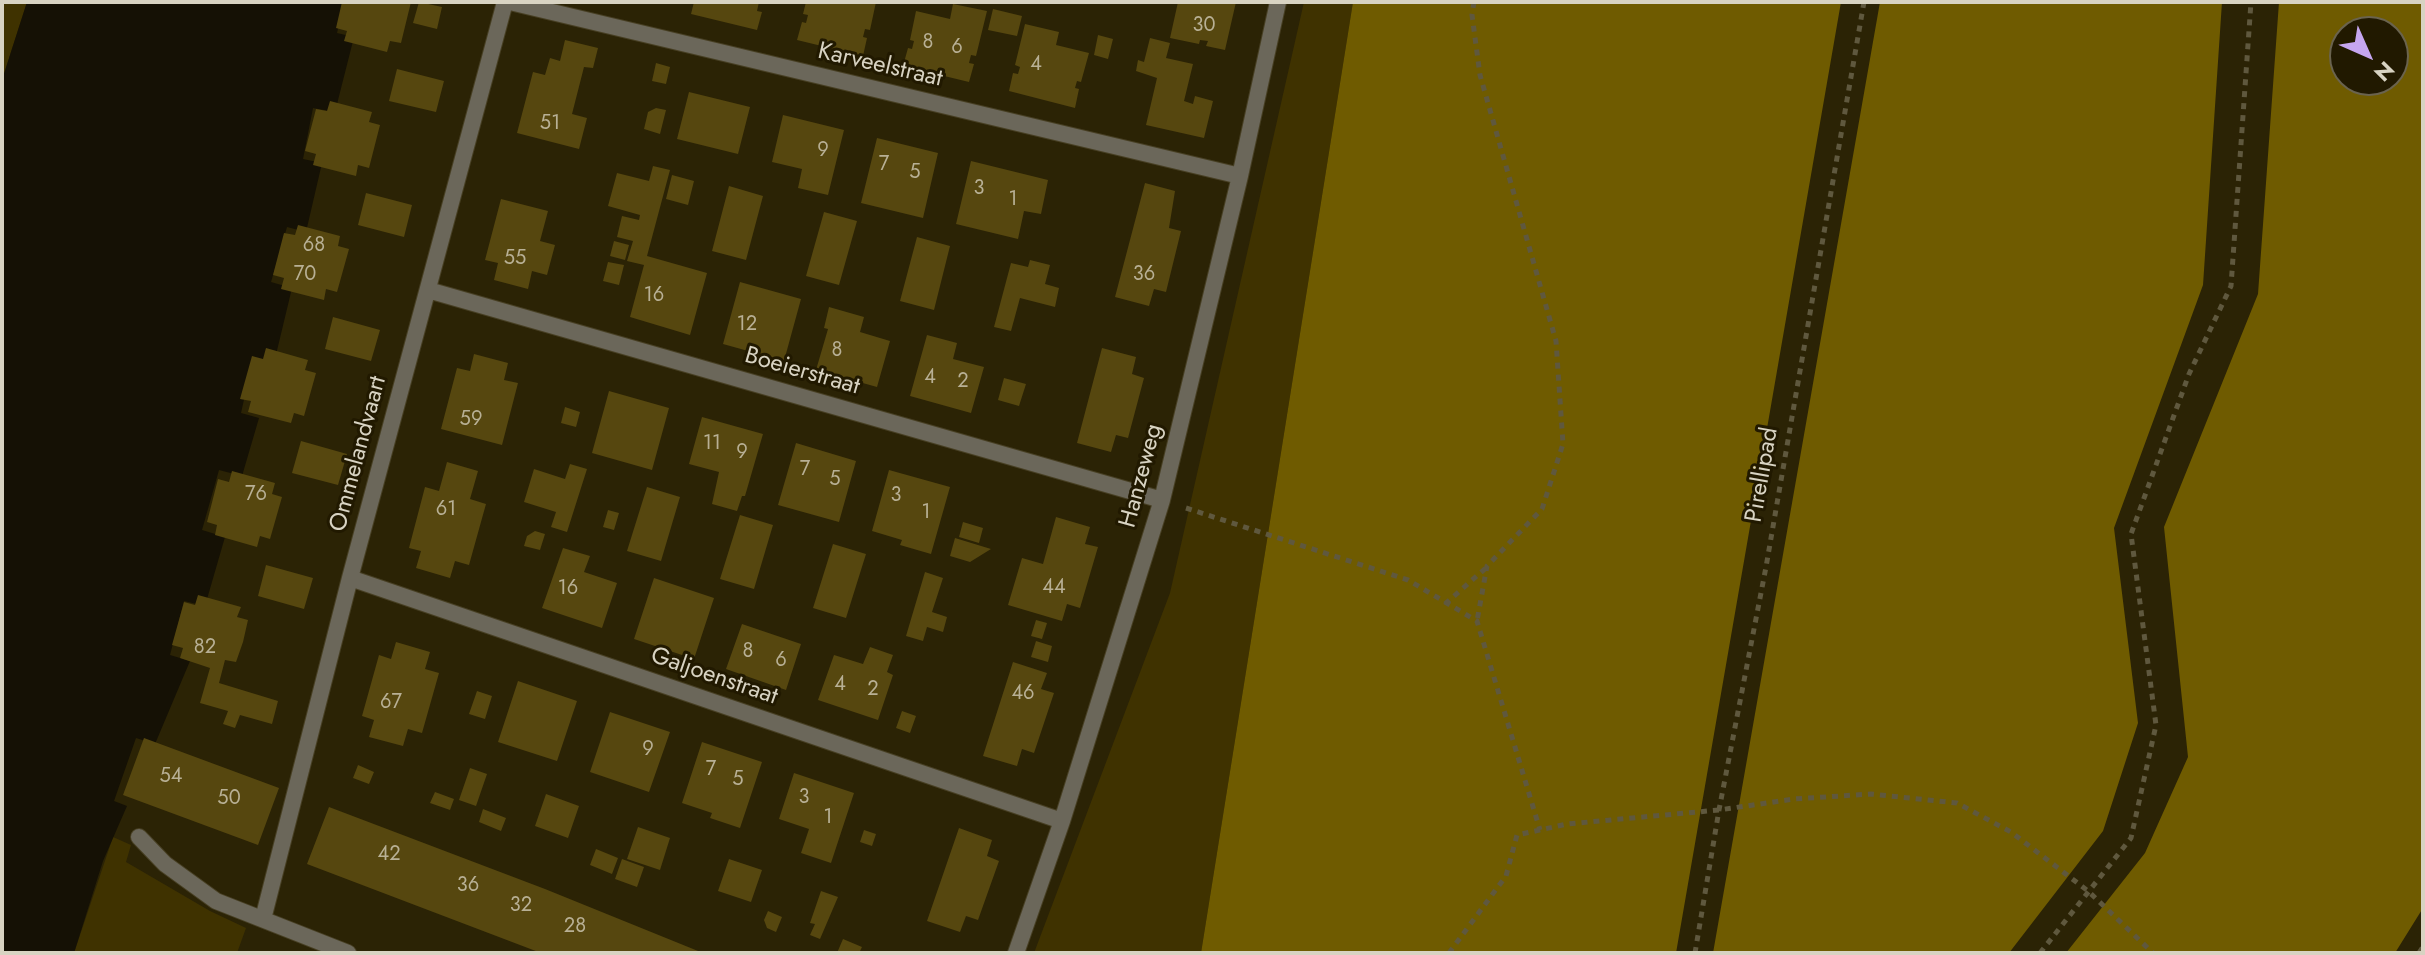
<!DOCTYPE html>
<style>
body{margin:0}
#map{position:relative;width:2425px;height:955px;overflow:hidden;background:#2b2305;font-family:Jost,sans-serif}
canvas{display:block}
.frame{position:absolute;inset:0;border:4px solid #d8d3c2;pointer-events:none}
.north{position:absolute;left:2329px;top:16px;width:80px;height:80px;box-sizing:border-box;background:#211900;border:2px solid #6a634e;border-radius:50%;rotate:135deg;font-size:22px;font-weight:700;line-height:32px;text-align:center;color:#d8d3c2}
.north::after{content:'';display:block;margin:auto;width:28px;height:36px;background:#c6a6f0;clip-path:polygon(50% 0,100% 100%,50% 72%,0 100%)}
</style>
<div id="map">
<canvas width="2425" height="955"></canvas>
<div class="frame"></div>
<div class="north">N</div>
</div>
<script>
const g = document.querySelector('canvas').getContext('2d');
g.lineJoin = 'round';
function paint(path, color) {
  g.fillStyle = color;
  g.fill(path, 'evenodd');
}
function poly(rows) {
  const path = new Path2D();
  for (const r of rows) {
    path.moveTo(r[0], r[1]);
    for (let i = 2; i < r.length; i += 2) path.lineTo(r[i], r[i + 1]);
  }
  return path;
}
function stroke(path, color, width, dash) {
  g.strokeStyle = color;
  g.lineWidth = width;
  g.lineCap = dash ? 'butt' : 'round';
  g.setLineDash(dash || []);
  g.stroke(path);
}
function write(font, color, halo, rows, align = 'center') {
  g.font = font + ' Jost,sans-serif';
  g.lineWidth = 6;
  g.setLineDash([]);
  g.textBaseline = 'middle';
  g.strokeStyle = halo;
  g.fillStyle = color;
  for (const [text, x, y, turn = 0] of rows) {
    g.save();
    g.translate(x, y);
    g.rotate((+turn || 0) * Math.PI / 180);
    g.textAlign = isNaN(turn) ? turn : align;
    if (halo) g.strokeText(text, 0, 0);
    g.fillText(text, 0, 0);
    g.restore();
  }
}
const green = poly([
 [2,2,27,2,2,80],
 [1304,2,1353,2,1201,953,1034,953,1170,593],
 [113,837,131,845,126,862,210,911,246,928,237,953,74,953]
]);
const forest = poly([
 [1353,2,1841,2,1676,953,1201,953],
 [1880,2,2222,2,2203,285,2114,528,2138,723,2103,831,2009,953,1713,953],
 [2279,2,2423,2,2423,908,2395,953,2066,953,2145,853,2188,757,2164,527,2258,294],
 [2345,32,2393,32,2393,80,2345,80]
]);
const water = poly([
 [27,2,344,2,337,33,354,37,335,112,313,108,303,159,322,163,306,232,287,227,271,282,292,288,274,363,253,359,241,413,259,418,242,476,219,470,202,530,225,537,205,606,184,601,170,655,190,661,155,744,136,738,114,801,127,806,103,861,74,953,2,953,2,80]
]);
const building = poly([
 [342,2,411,2,401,43,390,41,387,52,344,41,347,31,336,28],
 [419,2,442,7,437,29,413,23],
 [694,2,759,2,757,11,762,12,757,30,691,14],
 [806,2,876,2,870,30,865,29,863,37,867,38,863,56,797,40,802,22,806,23,808,15,803,14],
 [1178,2,1236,2,1225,50,1206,46,1208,41,1200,40,1199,44,1170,38],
 [953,4,987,11,976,56,971,55,969,63,974,64,969,82,903,66,908,48,912,49,914,41,910,40,916,11,950,19],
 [993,9,1022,16,1017,36,988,30],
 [1025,24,1059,32,1056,45,1089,53,1081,82,1077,81,1075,88,1079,89,1075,108,1009,91,1013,73,1018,74,1020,67,1015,65],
 [1098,35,1113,39,1108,59,1094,55],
 [1150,38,1170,43,1166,58,1193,64,1184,101,1193,104,1195,96,1213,101,1204,138,1146,125,1157,78,1136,71,1138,60,1144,62],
 [565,40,598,48,593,68,584,67,572,114,587,118,579,149,517,133,533,72,545,75,550,58,560,61],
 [656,63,670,67,666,84,652,81],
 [397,69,444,81,436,112,389,101],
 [689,92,750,107,738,154,677,139],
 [330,101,372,112,369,122,380,125,369,168,358,165,356,176,313,165,316,154,305,151,316,109,327,111],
 [656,108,666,110,660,134,644,129,648,112],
 [783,115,844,130,828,195,798,188,802,169,772,162],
 [877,138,938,153,923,218,861,203],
 [971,161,1048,180,1041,214,1024,211,1018,239,956,224],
 [653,166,670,170,647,256,707,273,690,335,630,317,644,265,627,261,633,241,617,237,622,216,639,220,640,215,608,206,617,173,649,181],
 [672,175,694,181,688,205,666,199],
 [1145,183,1175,191,1169,228,1181,231,1166,292,1154,289,1149,306,1115,297],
 [729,186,763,196,746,260,712,251],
 [366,193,412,205,404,237,358,225],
 [501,199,548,211,540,241,555,245,547,275,532,271,528,289,494,280,498,263,485,260],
 [824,212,857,221,839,285,806,276],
 [298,225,340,236,338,246,349,249,337,292,326,289,324,300,281,289,284,278,273,275,284,233,295,235],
 [917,237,950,246,934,310,900,301],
 [614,241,629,245,625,260,610,256],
 [1030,260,1050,265,1045,284,1059,288,1055,307,1020,298,1011,331,994,327,1011,263,1028,267],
 [608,262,624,265,619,285,603,281],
 [740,282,801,299,784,361,723,344],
 [829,307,864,317,860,332,890,341,877,387,816,370,828,329,824,328],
 [333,317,380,330,371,361,325,349],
 [927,335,957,343,953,359,984,367,971,413,910,396],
 [266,348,308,360,305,370,316,373,304,416,294,413,291,423,248,412,251,401,240,399,252,356,263,359],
 [1102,348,1136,357,1132,374,1144,378,1128,438,1116,435,1111,452,1077,443],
 [474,354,508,363,504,380,518,383,502,445,441,429,457,368,470,371],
 [1004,378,1026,384,1019,406,998,400],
 [609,391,669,408,652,470,592,453],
 [565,407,580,412,576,427,561,423],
 [702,417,763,434,745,496,742,496,737,511,712,504,719,472,689,464],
 [301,441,347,454,338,485,292,473],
 [796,443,856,461,839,522,778,505],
 [447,462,478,471,470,499,486,504,469,565,455,561,450,578,416,568,421,551,409,548,425,487,439,491],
 [570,464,587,469,567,532,551,527,556,512,524,502,534,469,565,479],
 [889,470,950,487,931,554,900,545,902,540,872,531],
 [232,471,275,483,272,494,282,497,270,539,260,536,257,547,215,535,217,525,207,522,218,479,229,482],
 [647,487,680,497,661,561,627,551],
 [608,510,619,513,614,530,603,527],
 [740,515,773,525,754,589,720,579],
 [1056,517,1090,527,1085,544,1098,547,1080,608,1067,604,1062,621,1008,605,1022,558,1043,564],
 [963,522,983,528,979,543,959,537],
 [535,531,545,534,540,550,524,546,527,536],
 [955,538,991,549,970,562,950,556],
 [833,544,866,554,846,618,813,608],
 [563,548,590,556,584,572,617,583,602,628,542,608],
 [266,565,313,578,304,609,258,596],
 [925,572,943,578,932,612,947,617,943,632,927,627,923,641,906,636],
 [654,578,714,598,694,659,634,639],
 [198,595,241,607,237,617,248,620,243,642,236,662,225,660,219,683,278,701,272,724,240,715,235,728,223,724,228,711,200,703,210,668,180,658,183,648,172,645,184,602,195,605],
 [1036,620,1047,623,1042,639,1031,636],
 [742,624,801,644,786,690,726,669],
 [1036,641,1052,646,1048,662,1031,657],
 [396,642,430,652,425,669,439,673,422,733,408,729,403,746,369,737,374,720,362,716,379,655,391,659],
 [870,647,893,655,887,672,893,675,878,720,818,700,834,655,863,664],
 [1013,662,1047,673,1041,689,1054,693,1034,753,1022,749,1017,766,983,756],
 [518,681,577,701,557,761,498,742],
 [477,691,492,696,485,719,469,714],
 [902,711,916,716,910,733,896,728],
 [610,712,670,732,649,792,590,772],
 [144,738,279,788,258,845,123,795],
 [702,742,762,762,740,828,710,818,712,813,682,803],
 [358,765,374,772,369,784,353,778],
 [470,768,487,774,476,806,459,800],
 [794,773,854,793,831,863,801,853,809,829,779,819],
 [435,792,454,799,450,810,430,803],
 [546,794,579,806,568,838,535,826],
 [329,807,545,889,703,953,541,953,307,864],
 [483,809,506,818,501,831,479,822],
 [638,827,670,838,660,870,627,859],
 [959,828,992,840,987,856,999,861,978,920,966,916,960,932,927,921],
 [864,830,876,834,872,846,860,842],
 [596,849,618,858,612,874,590,865],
 [622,859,644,867,637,887,615,879],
 [729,859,762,870,751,902,718,891],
 [821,891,838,897,820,939,810,935,815,924,810,923],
 [768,911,782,917,776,932,767,928,764,920],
 [843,939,862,947,859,953,837,953]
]);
const path = poly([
 [1474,2,1472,15,1480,75,1556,341,1563,444,1542,509,1487,566,1477,621],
 [1186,508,1408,580,1477,621,1540,830],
 [1445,604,1487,567],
 [1449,953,1506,876,1517,835,1567,824,1719,810,1794,799,1871,794,1957,803,2011,832,2088,891,2153,953],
 [1695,953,1719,810,1766,567,1864,2],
 [2040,953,2131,838,2156,725,2131,534,2189,374,2231,286,2251,2],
 [2419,953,2423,947]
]);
const street = poly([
 [510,2,1240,176],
 [428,290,1162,500],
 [350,578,1062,821],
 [139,837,165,864,216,901,348,953],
 [263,919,350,578,505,2],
 [1016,953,1062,821,1162,500,1240,176,1278,2]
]);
const numberNames = [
 ["30",1204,26],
 ["8",928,43],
 ["6",957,48],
 ["4",1036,65],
 ["51",550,124],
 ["9",823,151],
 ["7",884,165],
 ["5",915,173],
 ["3",979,189],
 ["1",1013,200],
 ["68",314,246],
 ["55",515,259],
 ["70",305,275],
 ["36",1144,275],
 ["16",654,296],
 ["12",747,325],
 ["8",837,351],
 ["4",930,378],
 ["2",963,382],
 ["59",471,420],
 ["11",712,444],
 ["9",742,453],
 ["7",805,470],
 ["5",835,480],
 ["76",256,495],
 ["3",896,496],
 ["61",446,510],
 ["1",926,513],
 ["44",1054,588],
 ["16",568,589],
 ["82",205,648],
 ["8",748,652],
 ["6",781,661],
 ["4",840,685],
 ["2",873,690],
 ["46",1023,694],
 ["67",391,703],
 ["9",648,750],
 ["7",711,770],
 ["54",171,777],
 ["5",738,780],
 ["3",804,798],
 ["50",229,799],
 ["1",828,818],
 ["42",389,855],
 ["36",468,886],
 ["32",521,906],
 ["28",575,927]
];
const streetNames = [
 ["Karveelstraat",880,66,13],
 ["Boeierstraat",802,372,16],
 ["Ommelandvaart",359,454,-75],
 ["Pirellipad",1763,475,-80],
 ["Hanzeweg",1142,476,-75],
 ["Galjoenstraat",714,677,19]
];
paint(green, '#3f3200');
paint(forest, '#6f5b00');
paint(water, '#151105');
paint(building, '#56470f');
stroke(street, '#473f23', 18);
stroke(path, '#5f583e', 5, [6, 6]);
stroke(street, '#6b675a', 16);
write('20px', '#b8b095', null, numberNames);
write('24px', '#d8d3c2', '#211900', streetNames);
</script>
